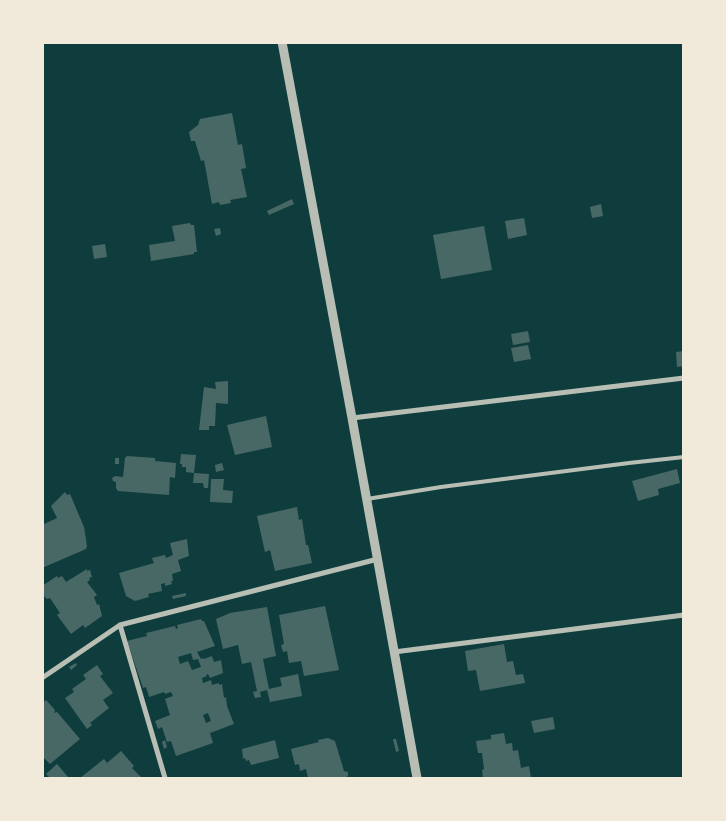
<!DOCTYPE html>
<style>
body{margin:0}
#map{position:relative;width:726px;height:821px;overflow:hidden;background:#0f3d3e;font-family:"Golos Text",sans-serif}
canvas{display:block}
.frame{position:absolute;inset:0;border:44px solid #f1e9da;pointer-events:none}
</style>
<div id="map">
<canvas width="726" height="821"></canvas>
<div class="frame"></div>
</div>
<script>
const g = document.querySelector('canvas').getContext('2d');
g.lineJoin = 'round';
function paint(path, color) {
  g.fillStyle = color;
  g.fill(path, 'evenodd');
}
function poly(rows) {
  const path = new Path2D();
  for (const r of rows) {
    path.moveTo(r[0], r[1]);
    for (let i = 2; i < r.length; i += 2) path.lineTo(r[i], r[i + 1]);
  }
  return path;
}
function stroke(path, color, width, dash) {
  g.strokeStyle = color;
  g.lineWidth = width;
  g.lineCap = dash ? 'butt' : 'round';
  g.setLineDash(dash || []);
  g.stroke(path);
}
const building = poly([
 [232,113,238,145,242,144,246,168,241,169,247,197,230,200,231,203,220,205,219,202,212,204,204,160,201,161,195,141,191,141,189,132,198,125,200,119],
 [292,199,294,204,269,215,267,211],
 [601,204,603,216,592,218,590,207],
 [524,218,527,235,508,239,505,221],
 [190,223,191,225,194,225,197,252,194,252,194,254,151,261,149,245,175,241,172,226],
 [484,226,492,270,441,279,433,235],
 [220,228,221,234,216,236,214,229],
 [105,244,107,257,94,259,92,246],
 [528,331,530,342,513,345,511,334],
 [528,345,531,359,514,362,511,348],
 [684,351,684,366,677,367,676,352],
 [228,381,228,404,216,403,215,426,209,426,209,430,199,430,204,387,216,389,215,382],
 [266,416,272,447,235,455,227,425],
 [181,454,196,455,194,473,186,472,186,467,182,467,182,464,180,464],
 [127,456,155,458,155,461,176,463,175,478,170,477,169,495,118,491,116,488,116,482,113,481,112,478,115,476,123,477,125,458],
 [115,458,119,458,119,464,115,464],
 [222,463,224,470,216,472,215,465],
 [677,469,680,483,658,489,659,495,638,501,632,481],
 [194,473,209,474,208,488,204,488,203,483,193,483],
 [211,479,224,479,223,490,233,491,232,503,210,502],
 [65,492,67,495,70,494,84,527,87,546,86,549,42,568,42,525,57,518,51,506],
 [297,507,299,520,302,519,306,545,308,545,312,563,275,571,270,550,265,552,257,516],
 [187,539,189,556,178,560,181,571,172,574,173,581,171,581,172,584,165,586,165,583,161,584,162,591,148,594,149,597,135,601,126,596,119,573,154,563,152,558,165,555,166,558,173,555,170,543],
 [87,569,87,571,90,570,92,577,89,578,90,580,87,582,97,595,94,597,97,605,99,604,102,616,85,628,83,625,71,634,57,615,60,613,50,598,47,599,42,594,42,586,57,576,58,578,62,576,66,582],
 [186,593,186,596,173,599,172,596],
 [325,606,339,670,304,676,301,661,289,663,287,651,283,652,281,645,284,644,279,615],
 [267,607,276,656,263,659,269,689,282,686,280,678,298,674,302,696,270,702,267,690,260,692,261,697,255,698,253,692,257,691,251,662,242,664,238,645,223,649,216,619,230,613],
 [201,619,202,621,204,621,215,646,197,652,201,659,203,658,204,659,212,656,214,662,221,660,223,673,210,678,208,674,206,675,207,676,202,678,203,683,211,680,212,685,219,683,219,685,222,684,224,698,226,697,227,706,234,724,210,733,213,743,176,756,171,741,167,742,162,727,158,729,155,721,170,715,165,699,173,696,171,692,165,694,164,692,149,697,146,687,143,688,127,641,147,636,146,633,175,626,176,629,178,628,177,625],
 [191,653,193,660,198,659,201,667,192,670,188,661,180,664,178,657],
 [208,713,211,721,206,723,203,715],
 [504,644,507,662,513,661,516,675,523,674,525,683,480,691,476,670,468,671,465,651],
 [76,663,77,665,71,670,69,667],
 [97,665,103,674,100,676,113,693,103,700,109,708,90,723,92,725,87,729,65,698,74,692,72,689,86,679,83,675],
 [46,700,55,710,54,713,57,712,80,739,50,764,42,756,42,704],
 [553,717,555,729,534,733,531,721],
 [504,733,506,744,512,743,513,751,518,750,521,768,529,766,531,778,483,778,482,770,484,769,482,753,478,753,476,741,491,739,491,735],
 [328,738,335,741,344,771,348,772,348,776,345,778,308,778,306,769,300,771,299,764,295,765,291,749,319,742,318,740],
 [393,739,396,739,399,751,396,752],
 [165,740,167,747,164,749,162,742],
 [275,740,279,758,251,765,249,760,246,761,245,758,243,759,242,749],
 [121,751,134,766,132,768,142,778,80,778,104,759,107,763],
 [57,764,68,777,67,778,50,778,46,774]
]);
const service = poly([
 [367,499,441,487,629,463,684,457]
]);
const minor = poly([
 [352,418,684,378],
 [120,625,165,778],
 [394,652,684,615],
 [42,678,120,625,378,559]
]);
const tertiary = poly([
 [282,42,352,418,417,778]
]);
paint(building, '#486865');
stroke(service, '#b8beb3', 4);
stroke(minor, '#b8beb3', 5);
stroke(tertiary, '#b8beb3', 9);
</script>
